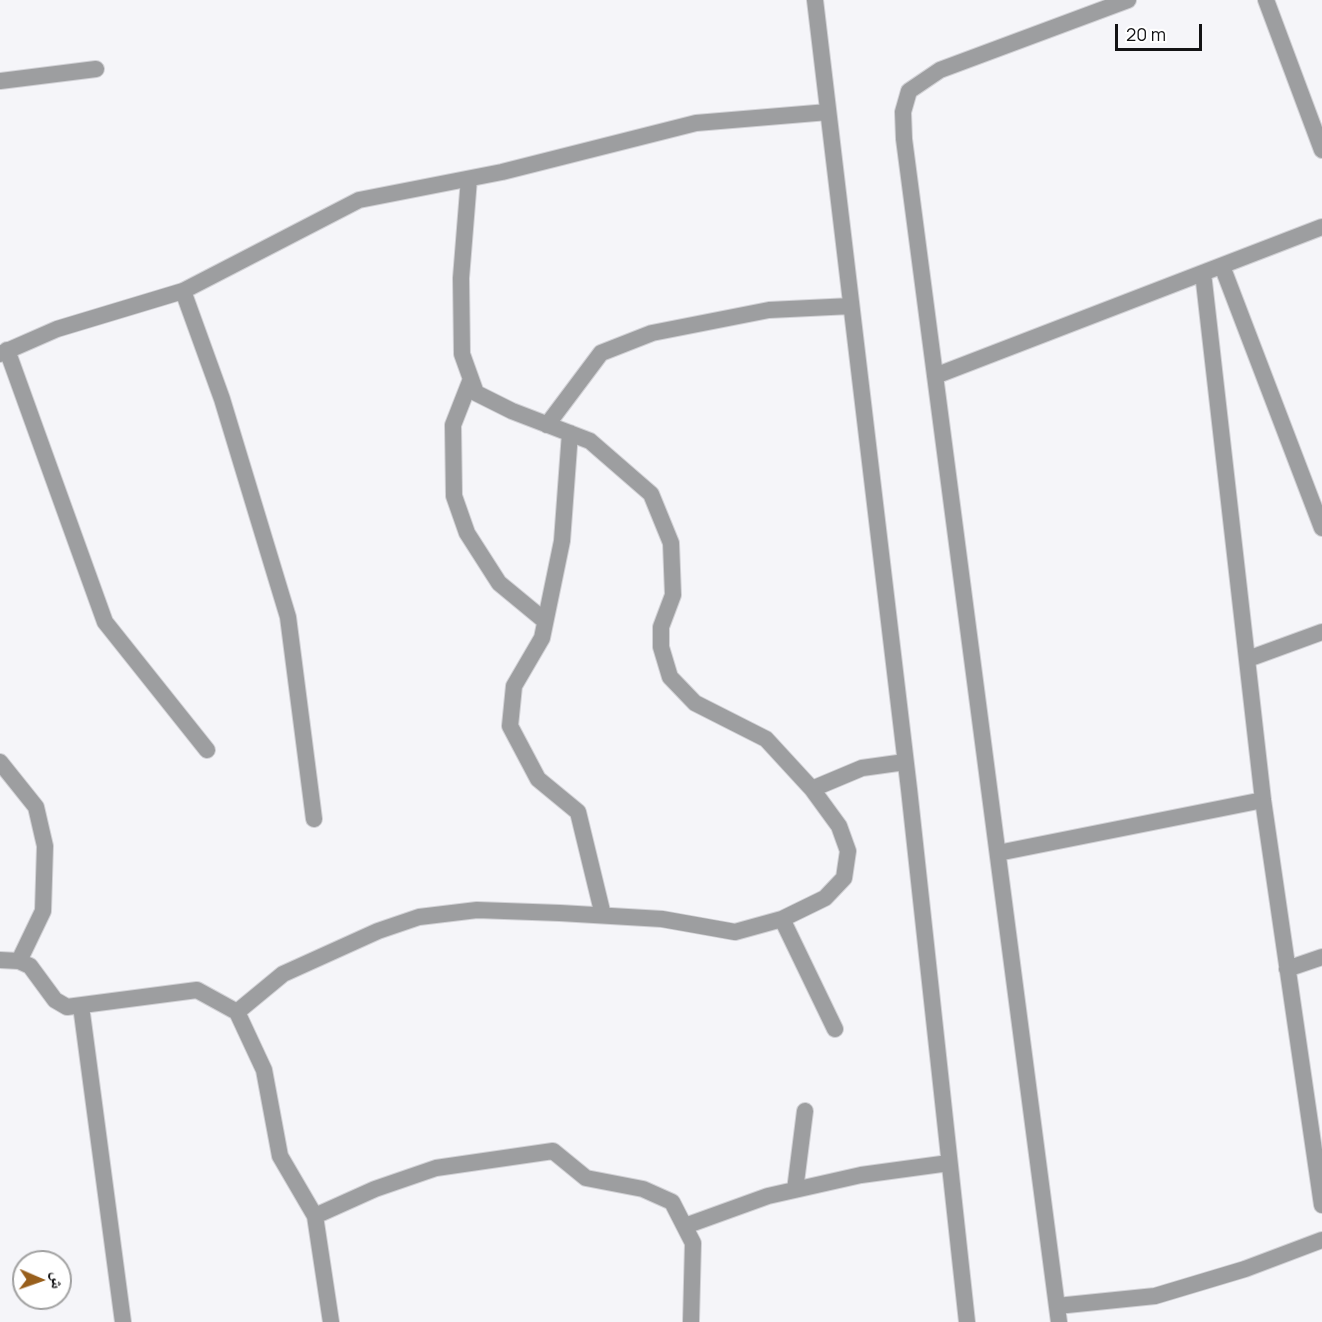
<!DOCTYPE html>
<meta charset="utf-8">
<style>
body{margin:0}
#map{position:relative;width:1322px;height:1322px;overflow:hidden;background:#f5f5f9;font-family:Manrope,"Noto Naskh Arabic",sans-serif}
canvas{display:block}
.north{position:absolute;left:12px;top:1250px;width:60px;height:60px;box-sizing:border-box;background:#fff;border:2px solid #a1a1a1;border-radius:50%;rotate:92deg;font-size:16px;font-weight:700;line-height:24px;text-align:center;color:#131315}
.north::after{content:'';display:block;margin:auto;width:21px;height:27px;background:#985f1c;clip-path:polygon(50% 0,100% 100%,50% 72%,0 100%)}
.scale{position:absolute;left:1115px;top:24px;width:87px;height:27px;box-sizing:border-box;border:3px solid #131315;border-top:0;padding-left:8px;font-size:18px;line-height:21px;white-space:nowrap;color:#131315;-webkit-text-stroke:4px #fff;paint-order:stroke}
</style>
<div id="map">
<canvas width="1322" height="1322"></canvas>
<div class="north">ش</div>
<div class="scale">20 m</div>
</div>
<script>
const g = document.querySelector('canvas').getContext('2d');
g.lineJoin = 'round';
function poly(rows) {
  const path = new Path2D();
  for (const r of rows) {
    path.moveTo(r[0], r[1]);
    for (let i = 2; i < r.length; i += 2) path.lineTo(r[i], r[i + 1]);
  }
  return path;
}
function stroke(path, color, width, dash) {
  g.strokeStyle = color;
  g.lineWidth = width;
  g.lineCap = dash ? 'butt' : 'round';
  g.setLineDash(dash || []);
  g.stroke(path);
}
const minor = poly([
 [815,0,909,789,967,1322],
 [1266,0,1322,150],
 [0,81,96,69],
 [1222,266,1322,528],
 [1203,273,1263,800,1322,1205],
 [183,291,222,399,288,617,314,819],
 [7,350,105,622,207,750],
 [0,354,57,329,183,291,359,200,502,172,696,123,828,112],
 [935,376,1322,227],
 [471,379,453,425,454,496,467,533,499,583,545,621],
 [547,425,601,353,652,333,769,310,851,306],
 [570,433,562,541,542,638,514,686,510,726,538,779,578,812,603,915],
 [1248,659,1322,632],
 [0,762,36,807,45,846,43,911,19,961],
 [812,789,862,768,905,762],
 [998,853,1263,800],
 [782,919,835,1029],
 [0,960,19,961,30,966,55,1000,67,1007,197,990,237,1012,264,1070,280,1156,315,1216,331,1322],
 [1287,969,1322,957],
 [81,1006,123,1322],
 [237,1012,283,974,378,931,419,917,477,910,560,913,662,919,735,932,782,919,825,898,844,878,848,851,839,826,812,789,766,739,695,703,670,677,661,647,661,627,673,595,671,543,651,494,590,441,512,411,476,393,462,354,461,278,469,179],
 [795,1190,805,1111],
 [315,1216,375,1189,436,1168,553,1151,586,1178,643,1189,672,1202,693,1243,691,1322],
 [685,1226,768,1196,861,1175,949,1163],
 [1057,1306,1155,1296,1245,1269,1322,1240],
 [1059,1322,904,139,903,112,909,91,940,70,1128,0]
]);
stroke(minor, '#d1d1d5', 18);
stroke(minor, '#9d9ea0', 16);
</script>
